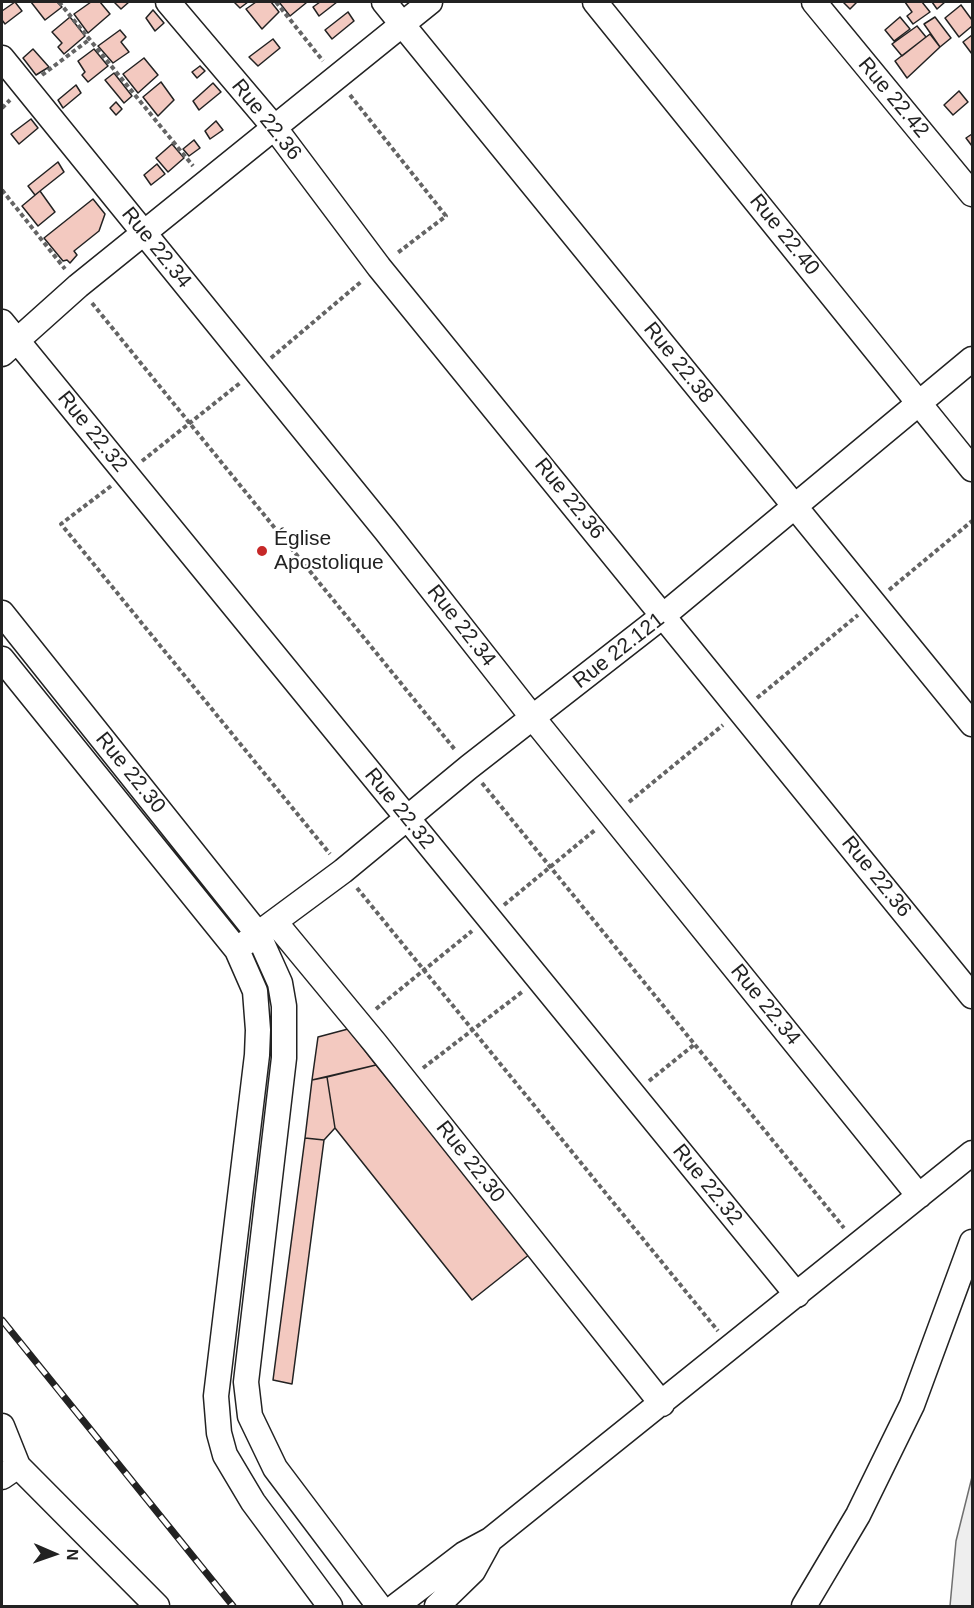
<!DOCTYPE html>
<meta charset="utf-8">
<style>
body{margin:0}
#map{position:relative;width:974px;height:1608px;overflow:hidden;background:#fff;font-family:Helvetica,sans-serif}
canvas{display:block}
.frame{position:absolute;inset:0;border:3px solid #222;pointer-events:none}
.north{position:absolute;left:24px;top:1524px;width:60px;height:60px;-webkit-text-stroke:4px #fff;paint-order:stroke;rotate:92deg;font-size:16px;font-weight:700;line-height:24px;text-align:center;color:#222}
.north::after{content:'';display:block;margin:auto;width:21px;height:27px;background:#222;clip-path:polygon(50% 0,100% 100%,50% 72%,0 100%)}
</style>
<div id="map">
<canvas width="974" height="1608"></canvas>
<div class="frame"></div>
<div class="north">N</div>
</div>
<script>
const g = document.querySelector('canvas').getContext('2d');
g.lineJoin = 'round';
function paint(path, color) {
  g.fillStyle = color;
  g.fill(path, 'evenodd');
}
function poly(rows) {
  const path = new Path2D();
  for (const r of rows) {
    path.moveTo(r[0], r[1]);
    for (let i = 2; i < r.length; i += 2) path.lineTo(r[i], r[i + 1]);
  }
  return path;
}
function stroke(path, color, width, dash) {
  g.strokeStyle = color;
  g.lineWidth = width;
  g.lineCap = dash ? 'butt' : 'round';
  g.setLineDash(dash || []);
  g.stroke(path);
}
function write(font, color, halo, rows, align = 'center') {
  g.font = font + ' Helvetica,sans-serif';
  g.lineWidth = 4.5;
  g.setLineDash([]);
  g.textBaseline = 'middle';
  g.strokeStyle = halo;
  g.fillStyle = color;
  for (const [text, x, y, turn = 0] of rows) {
    g.save();
    g.translate(x, y);
    g.rotate((+turn || 0) * Math.PI / 180);
    g.textAlign = isNaN(turn) ? turn : align;
    if (halo) g.strokeText(text, 0, 0);
    g.fillText(text, 0, 0);
    g.restore();
  }
}
const green = poly([
 [972,1477,972,1606,950,1606,956,1541,972,1477]
]);
const building = poly([
 [15,2,22,11,5,24,2,20,2,11,15,2],
 [31,2,57,2,62,7,45,20,31,2],
 [91,2,100,2,110,14,88,33,74,14,91,2],
 [114,2,129,2,121,9,114,2],
 [234,2,248,2,240,8,234,2],
 [256,2,271,2,279,12,262,29,246,9,256,2],
 [279,2,305,2,306,3,290,16,279,2],
 [320,2,337,2,319,16,313,7,320,2],
 [843,2,857,2,850,9,843,2],
 [905,2,922,2,930,12,913,24,907,16,912,12,905,2],
 [932,2,945,2,937,9,932,2],
 [961,5,972,20,972,26,959,37,945,18,961,5],
 [153,10,164,23,155,31,146,18,153,10],
 [348,12,354,21,332,39,325,30,348,12],
 [70,17,85,36,64,54,58,47,62,43,52,32,70,17],
 [900,17,910,29,894,41,885,30,900,17],
 [935,17,951,38,940,47,924,24,935,17],
 [917,26,926,37,902,56,892,44,917,26],
 [120,30,126,37,121,42,129,52,113,63,98,46,120,30],
 [930,34,940,47,907,78,895,61,930,34],
 [972,35,972,54,963,42,972,35],
 [273,39,280,48,258,66,249,57,273,39],
 [33,49,49,67,36,75,23,58,33,49],
 [94,49,108,66,88,82,82,75,85,72,78,61,94,49],
 [144,58,158,75,138,93,123,74,144,58],
 [200,66,205,71,197,78,192,72,200,66],
 [114,73,132,96,124,103,105,80,114,73],
 [161,82,174,100,158,116,143,97,161,82],
 [213,83,221,92,199,110,193,101,213,83],
 [76,85,81,93,63,108,58,100,76,85],
 [959,91,968,102,953,115,944,105,959,91],
 [116,102,122,109,116,115,110,108,116,102],
 [31,119,38,128,19,144,11,134,31,119],
 [216,121,223,130,210,139,205,131,216,121],
 [972,134,972,146,966,138,972,134],
 [194,140,200,148,189,156,183,149,194,140],
 [172,144,184,158,168,172,156,158,172,144],
 [58,162,64,172,35,195,28,186,58,162],
 [157,164,165,174,151,185,144,175,157,164],
 [40,191,55,212,38,226,22,206,40,191],
 [93,199,105,214,99,231,74,251,77,255,70,263,67,260,63,261,44,238,93,199],
 [348,1029,376,1065,312,1080,318,1037,348,1029],
 [376,1065,530,1254,472,1300,335,1128,327,1077,376,1065],
 [327,1077,335,1128,324,1140,305,1138,312,1080,327,1077],
 [305,1138,324,1140,292,1384,273,1380,305,1138]
]);
const path = poly([
 [59,2,193,166],
 [276,2,323,61],
 [42,75,90,39],
 [350,95,446,216,396,254],
 [2,108,10,100],
 [2,190,65,269],
 [92,303,456,751],
 [271,358,362,281],
 [142,461,240,383],
 [111,486,61,524,330,854],
 [889,590,972,521],
 [757,698,858,615],
 [482,783,844,1228],
 [629,802,723,725],
 [357,888,718,1331],
 [504,905,595,830],
 [376,1009,472,931],
 [423,1068,522,992],
 [649,1081,695,1044]
]);
const minor = poly([
 [168,2,274,127,379,267,972,996],
 [384,2,972,724],
 [595,2,972,469],
 [814,2,972,194],
 [2,58,386,531,533,718,919,1196],
 [2,322,797,1295],
 [2,354,78,286,430,2],
 [2,613,258,934,280,983,284,1006,284,1058,246,1382,250,1416,275,1468,379,1606],
 [2,659,237,950,255,991,258,1030,257,1055,216,1396,219,1433,225,1455,253,1502,330,1606],
 [275,922,375,1043,662,1404],
 [247,942,343,871,469,767,664,615,972,359],
 [2,1426,18,1466,2,1477],
 [18,1466,157,1606],
 [396,1606,464,1554,490,1540,972,1153],
 [437,1606,473,1571,490,1540],
 [804,1606,858,1515,912,1405,972,1242]
]);
const rail = poly([
 [2,1320,233,1606]
]);
const markers = [
 [262,551,6,"#c62828"]
];
const streetNames = [
 ["Rue 22.42",893,98,50],
 ["Rue 22.36",266,120,51],
 ["Rue 22.40",784,235,51],
 ["Rue 22.34",156,248,51],
 ["Rue 22.38",678,363,51],
 ["Rue 22.32",92,432,51],
 ["Rue 22.36",569,499,51],
 ["Rue 22.34",461,626,52],
 ["Rue 22.121",619,651,-38],
 ["Rue 22.30",130,773,51],
 ["Rue 22.32",399,809,51],
 ["Rue 22.36",876,877,51],
 ["Rue 22.34",765,1005,51],
 ["Rue 22.30",470,1162,52],
 ["Rue 22.32",707,1185,51]
];
const poiNames = [
 ["Église",274,539],
 ["Apostolique",274,563]
];
paint(green, '#eee');
stroke(green, '#6f6f6f', 1.5);
paint(building, '#f3c9c0');
stroke(building, '#222', 1.5);
stroke(minor, '#222', 27);
stroke(path, '#646464', 4, [4.5, 3]);
stroke(minor, '#fff', 24);
stroke(rail, '#222', 7);
stroke(rail, '#fff', 4.5, [14]);
for (const [x, y, r, color] of markers) {
  const dot = new Path2D();
  dot.arc(x, y, r, 0, 2 * Math.PI);
  g.fillStyle = color;
  g.fill(dot);
  stroke(dot, '#fff', 2);
}
write('21px', '#222', '#fff', streetNames);
write('21px', '#222', '#fff', poiNames, 'left');
</script>
